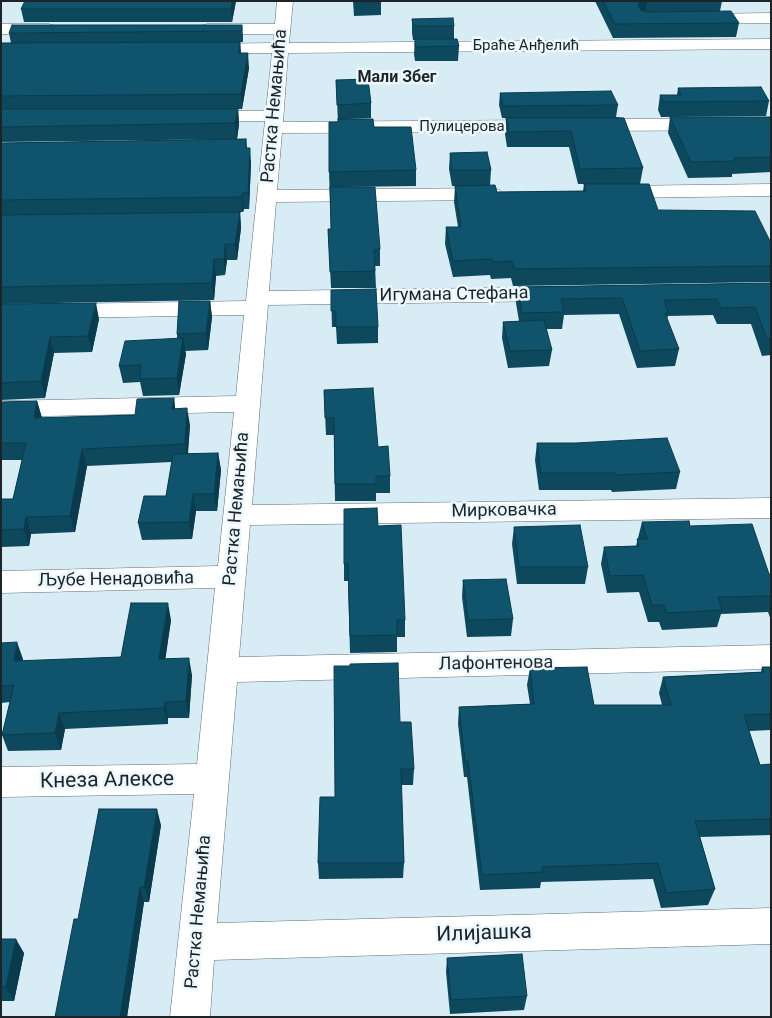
<!DOCTYPE html>
<meta charset="utf-8">
<style>
body{margin:0}
#map{position:relative;width:772px;height:1018px;overflow:hidden;background:#d8ecf6;font-family:Roboto,sans-serif}
canvas{display:block}
.frame{position:absolute;inset:0;border:2px solid #1c2427;pointer-events:none}
</style>
<div id="map">
<canvas width="772" height="1018"></canvas>
<div class="frame"></div>
</div>
<script>
const g = document.querySelector('canvas').getContext('2d');
g.lineJoin = 'round';
function poly(rows) {
  const path = new Path2D();
  for (const r of rows) {
    path.moveTo(r[0], r[1]);
    for (let i = 2; i < r.length; i += 2) path.lineTo(r[i], r[i + 1]);
  }
  return path;
}
function stroke(path, color, width, dash) {
  g.strokeStyle = color;
  g.lineWidth = width;
  g.lineCap = dash ? 'butt' : 'round';
  g.setLineDash(dash || []);
  g.stroke(path);
}
function paint(path, color) {
  g.fillStyle = color;
  g.fill(path, 'evenodd');
}
function write(font, color, halo, rows, align = 'center') {
  g.font = font + ' Roboto,sans-serif';
  g.lineWidth = 5;
  g.setLineDash([]);
  g.textBaseline = 'middle';
  g.strokeStyle = halo;
  g.fillStyle = color;
  for (const [text, x, y, turn = 0] of rows) {
    g.save();
    g.translate(x, y);
    g.rotate((+turn || 0) * Math.PI / 180);
    g.textAlign = isNaN(turn) ? turn : align;
    if (halo) g.strokeText(text, 0, 0);
    g.fillText(text, 0, 0);
    g.restore();
  }
}
const minor = poly([
 [277,1,293,1,289,43,771,39,771,49,288,53,283,122,542,120,549,122,551,126,549,130,542,132,282,133,277,190,493,188,500,190,503,194,500,198,493,200,276,202,269,291,553,287,561,289,564,294,561,299,553,301,268,305,252,505,771,498,771,518,250,525,239,657,771,645,771,669,237,682,217,923,771,908,771,944,214,960,210,1017,170,1017,194,794,1,797,1,767,197,764,215,588,1,593,1,571,218,566,234,412,1,417,1,401,236,396,244,315,1,319,1,305,246,301,265,121,201,121,195,120,192,116,195,112,201,111,266,111,272,53,203,54,197,53,195,49,197,45,203,44,273,43,274,34,207,34,201,32,199,29,201,26,207,24,275,24,277,1],
 [771,13,771,23,697,24,691,22,689,19,691,16,697,14,771,13],
 [1,24,49,24,55,26,57,29,55,32,49,34,1,34,1,24],
 [771,118,771,130,590,131,583,129,581,125,583,121,590,119,771,118],
 [771,184,771,196,616,198,609,196,606,192,609,188,616,186,771,184]
]);
const wall = poly([
 [25,1,236,1,232,22,24,22,21,9],
 [353,1,381,1,381,15,354,16],
 [595,1,722,1,720,11,739,23,736,37,613,38],
 [412,19,454,26,454,39,459,46,458,61,415,61,414,54,415,40,413,40,412,33],
 [242,25,243,36,243,42,240,42,241,53,249,68,242,109,238,109,239,124,237,139,1,142,1,43,11,43,9,33],
 [336,80,371,103,371,118,347,119,374,127,416,170,416,186,343,187,380,249,380,266,375,266,376,288,331,288,328,229,331,229,329,172,338,122],
 [678,88,769,101,766,116,661,117,658,110,660,95,677,95],
 [500,93,618,105,616,117,624,118,643,168,640,184,658,210,771,243,771,282,513,286,511,278,491,279,490,275,453,277,445,244,446,227,458,227,454,202,455,186,452,186,449,169,450,153,491,170,490,186,497,192,583,191,584,184,578,184,569,147,507,147,505,134,506,118,502,118,499,105],
 [670,117,771,117,771,172,732,174,732,177,688,178,668,133],
 [246,139,247,148,251,163,249,209,244,209,243,212,240,212,241,228,237,260,227,260,225,275,216,276,214,300,1,304,1,143],
 [771,283,771,355,762,356,751,324,717,324,713,315,668,316,667,319,679,349,675,366,637,368,619,314,564,315,562,329,546,329,552,350,549,366,508,368,502,338,503,322,519,321,516,303,517,287],
 [331,290,378,327,378,343,337,344,336,327,332,327],
 [210,301,212,317,208,350,185,351,186,354,179,395,143,396,140,382,123,383,119,366,177,338,177,334],
 [1,304,99,319,92,352,54,353,45,398,1,400],
 [324,390,378,447,390,476,390,493,376,493,376,501,335,501,334,435,326,435],
 [174,398,175,409,190,425,188,454,218,453,221,470,217,511,196,511,192,539,142,540,138,523,166,496,172,462,87,466,75,532,31,534,29,546,1,547,1,499,13,499,22,460,1,460,1,402,37,401,42,418,135,415],
 [537,443,680,472,676,489,612,492,611,490,539,490,535,460],
 [642,522,690,526,769,574,771,574,771,620,768,612,721,614,717,627,662,630,659,622,648,622,639,592,607,593,601,564,604,547,636,546],
 [378,526,405,620,405,637,397,637,397,652,350,653,348,581,344,581,344,564],
 [514,527,588,567,585,584,517,584,512,544],
 [463,580,513,619,511,636,467,637,462,597],
 [171,620,165,659,192,675,189,718,168,718,168,724,65,729,61,750,8,751,2,735,10,702,1,703,1,643,23,659,22,661,121,657],
 [762,667,771,667,771,730,749,731,760,765,771,764,771,835,700,837,715,889,708,905,661,908,653,879,541,882,540,888,480,890,467,777,464,777,458,724,459,707,530,704,527,685,530,668,594,705,662,705,659,693,663,677,761,672],
 [400,722,414,769,413,785,401,785,404,863,403,878,319,879,318,863,335,797],
 [161,825,149,902,144,902,127,1017,55,1017,78,919],
 [1,939,24,953,14,1001,1,1001],
 [447,958,527,996,524,1010,450,1014,446,972]
]);
const shadedWall = poly([
 [232,1,236,1,232,22,231,9],
 [639,1,647,1,645,12,637,15,638,6],
 [240,42,241,56,239,53],
 [248,53,249,68,242,109,241,94],
 [238,109,239,124,237,139,235,123],
 [250,148,251,163,249,209,248,193],
 [242,193,244,209,243,212,242,197],
 [240,212,241,228,237,260,235,244],
 [225,244,227,260,225,275,224,259],
 [214,259,216,276,214,300,212,283],
 [210,301,212,317,208,350,206,333],
 [96,303,99,319,92,352,88,336],
 [50,337,54,353,45,398,41,381],
 [183,338,186,354,179,395,177,378],
 [174,398,176,415,172,409],
 [37,401,42,418,34,418],
 [187,408,190,425,187,461,185,444],
 [82,449,87,466,75,532,70,516],
 [218,453,221,470,217,511,214,494],
 [193,494,196,511,192,539,189,522],
 [26,517,31,534,29,546,24,529],
 [168,603,171,620,163,676,159,659],
 [17,642,23,659,20,678,14,661],
 [189,658,192,675,189,718,186,701],
 [165,702,168,718,168,724,164,708],
 [59,713,65,729,61,750,55,733],
 [157,809,161,825,149,902,144,887],
 [140,887,144,902,127,1017,120,1017],
 [16,939,24,953,14,1001,6,987]
]);
const building = poly([
 [25,1,232,1,231,9,21,9,25,1],
 [354,1,381,1,381,2,354,2,354,1],
 [603,1,639,1,638,6,641,10,647,12,731,11,739,23,615,24,603,1],
 [453,18,454,26,413,26,412,19,453,18],
 [12,25,242,25,242,31,9,33,12,25],
 [415,39,457,39,459,46,415,47,415,39],
 [240,42,239,53,248,53,241,94,1,96,1,43,240,42],
 [368,79,371,103,337,105,336,80,368,79],
 [761,87,769,101,663,102,660,95,681,95,678,88,761,87],
 [611,91,618,105,503,106,500,93,611,91],
 [1,109,238,109,235,123,1,127,1,109],
 [670,117,771,117,771,157,734,158,735,161,691,162,670,117],
 [506,118,624,118,643,168,580,169,571,131,509,132,506,118],
 [338,119,373,119,374,127,411,127,416,170,329,172,329,122,338,122,338,119],
 [246,139,246,148,250,148,248,193,242,193,242,197,1,200,1,143,246,139],
 [487,152,491,170,452,170,450,153,487,152],
 [584,184,649,184,658,210,755,211,771,243,771,266,514,269,512,261,492,262,492,259,453,261,446,227,461,227,455,186,495,185,497,192,586,191,584,184],
 [330,187,375,187,380,249,374,250,375,271,330,272,328,229,331,229,330,187],
 [240,212,235,244,225,244,224,259,214,259,212,283,1,287,1,215,240,212],
 [771,283,771,339,767,339,755,307,721,308,717,299,664,300,668,313,665,313,679,349,640,351,622,298,561,299,564,312,522,313,517,287,771,283],
 [376,289,378,327,336,327,336,311,331,311,331,290,376,289],
 [179,301,210,301,206,333,177,334,179,301],
 [96,303,88,336,50,337,41,381,1,383,1,304,96,303],
 [544,320,552,350,510,351,503,322,544,320],
 [183,338,177,378,140,379,141,365,119,366,125,341,183,338],
 [373,388,378,447,388,446,390,476,376,476,376,484,335,484,334,418,325,418,324,390,373,388],
 [174,398,172,409,187,408,185,444,82,449,70,516,26,517,24,529,1,530,1,499,13,499,26,443,1,443,1,402,37,401,34,418,135,415,137,399,174,398],
 [667,438,680,472,615,475,615,473,541,473,537,443,576,443,667,438],
 [218,453,214,494,193,494,189,522,138,523,144,496,166,496,173,454,218,453],
 [377,508,378,526,401,525,405,620,397,620,397,635,350,636,348,564,344,564,344,509,377,508],
 [689,521,690,526,752,524,769,574,771,574,771,596,718,597,722,610,666,613,664,605,652,605,643,575,610,576,604,547,639,546,637,539,647,539,642,522,689,521],
 [580,525,588,567,519,567,514,527,580,525],
 [506,579,513,619,468,620,463,580,506,579],
 [131,603,168,603,159,659,189,658,186,701,165,702,164,708,59,713,55,733,2,735,14,685,1,686,1,643,17,642,14,661,121,657,131,603],
 [398,663,400,722,411,722,414,769,401,769,404,863,318,863,320,797,335,797,334,666,350,666,350,664,398,663],
 [587,667,594,705,671,705,663,677,764,672,762,667,771,667,771,714,744,715,760,765,771,764,771,819,695,821,715,889,666,893,658,863,542,867,543,872,482,875,468,761,465,761,459,707,534,704,530,668,587,667],
 [99,809,157,809,144,887,140,887,120,1017,55,1017,74,919,78,919,99,809],
 [1,939,16,939,6,987,1,987,1,939],
 [522,954,527,996,451,1000,447,958,522,954]
]);
const farStreetnames = [
 ["Браће Анђелић",526,46],
 ["Пулицерова",462,127]
];
const farQuarternames = [
 ["Мали Збег",397,78]
];
const streetNames = [
 ["Растка Немањића",275,106,-85],
 ["Игумана Стефана",454,295,-1],
 ["Растка Немањића",237,509,-85],
 ["Мирковачка",504,511,-1],
 ["Љубе Ненадовића",116,580,-1],
 ["Лафонтенова",496,664,-1],
 ["Растка Немањића",199,912,-85]
];
const nearStreetnames = [
 ["Кнеза Алексе",107,781,-1],
 ["Илијашка",484,934,-2]
];
stroke(minor, '#5c6d76', 1);
paint(minor, '#fff');
paint(wall, '#0d485d');
paint(shadedWall, '#0a3b4c');
paint(building, '#0f546c');
stroke(building, '#0a3b4c', 1);
write('15px', '#1c2427', '#ecf8fe', farStreetnames);
write('bold 16px', '#1c2427', '#ecf8fe', farQuarternames);
write('18px', '#1c2427', '#ecf8fe', streetNames);
write('21px', '#1c2427', '#ecf8fe', nearStreetnames);
</script>
